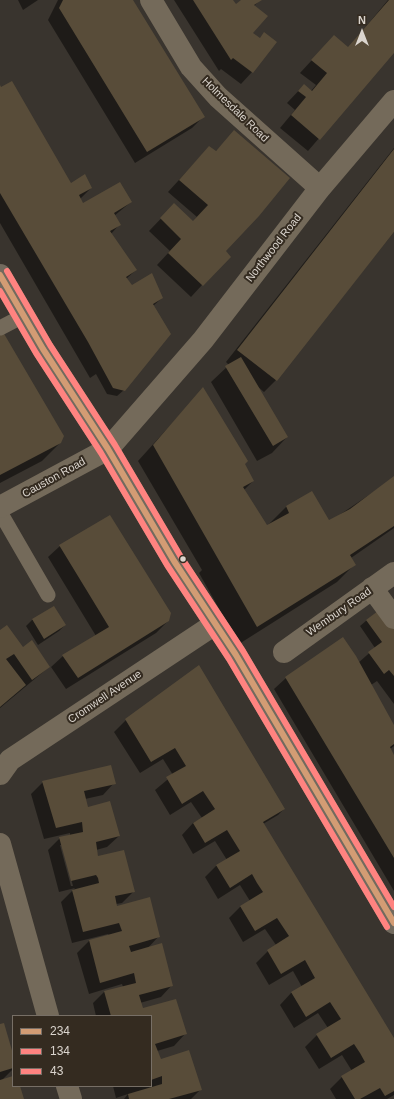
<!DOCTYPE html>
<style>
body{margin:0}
#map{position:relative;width:394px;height:1099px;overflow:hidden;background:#39342e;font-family:Helvetica,sans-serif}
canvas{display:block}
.legend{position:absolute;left:12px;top:1015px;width:140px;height:72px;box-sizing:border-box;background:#342b20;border:1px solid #776f66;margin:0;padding:5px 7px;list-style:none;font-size:12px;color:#dbd5ce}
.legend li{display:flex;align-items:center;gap:8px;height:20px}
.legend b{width:20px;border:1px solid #776f66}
.north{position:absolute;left:342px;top:12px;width:40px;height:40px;-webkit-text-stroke:3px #342b20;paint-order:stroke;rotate:0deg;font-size:11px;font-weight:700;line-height:16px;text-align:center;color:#dbd5ce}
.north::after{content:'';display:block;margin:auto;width:14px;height:18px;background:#dbd5ce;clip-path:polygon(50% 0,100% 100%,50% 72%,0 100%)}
</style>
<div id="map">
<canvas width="394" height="1099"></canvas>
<ul class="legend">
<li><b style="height:5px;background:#d39c74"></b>234</li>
<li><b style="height:5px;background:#ff8380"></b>134</li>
<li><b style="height:5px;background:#ff8380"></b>43</li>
</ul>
<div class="north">N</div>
</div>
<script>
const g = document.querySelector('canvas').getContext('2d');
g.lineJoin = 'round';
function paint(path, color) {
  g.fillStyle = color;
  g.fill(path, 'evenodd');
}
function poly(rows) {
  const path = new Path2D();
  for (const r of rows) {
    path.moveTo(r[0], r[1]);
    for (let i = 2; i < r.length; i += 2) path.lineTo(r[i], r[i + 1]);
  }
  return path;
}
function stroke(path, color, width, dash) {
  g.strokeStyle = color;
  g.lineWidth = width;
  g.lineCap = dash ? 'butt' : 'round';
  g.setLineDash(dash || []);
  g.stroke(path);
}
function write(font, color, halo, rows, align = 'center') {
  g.font = font + ' Helvetica,sans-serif';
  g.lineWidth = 4;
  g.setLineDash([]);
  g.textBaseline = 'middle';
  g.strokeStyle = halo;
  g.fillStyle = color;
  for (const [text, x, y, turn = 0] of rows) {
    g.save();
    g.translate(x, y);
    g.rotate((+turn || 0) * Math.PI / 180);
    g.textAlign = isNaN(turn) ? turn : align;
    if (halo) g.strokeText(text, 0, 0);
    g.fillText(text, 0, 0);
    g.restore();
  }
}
const shadow = poly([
 [18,0,38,0,23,10],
 [58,0,132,0,203,117,192,128,135,163,48,20],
 [174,0,232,0,235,5,243,0,260,0,254,6,252,33,252,72,241,84,221,69,219,71],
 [388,0,394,0,394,51,308,151,280,128,295,110,287,103,304,85,311,91,316,85,300,73,334,36,348,48],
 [0,87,71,184,91,188,80,199,83,205,131,202,114,216,119,225,111,234,136,270,126,279,131,287,162,298,153,306,124,390,117,396,107,394,96,374,90,378,0,223],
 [234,132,225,251,202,285,191,297,157,265,170,251,149,231,174,205,193,222,197,217,168,192,209,147,215,152],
 [394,148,394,232,276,380,264,392,257,386,287,437,272,453,257,461,211,382,229,365,226,362],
 [0,334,60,443,42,461,0,483],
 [203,389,253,481,244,490,261,530,269,524,287,506,329,522,394,478,394,528,351,558,355,564,337,582,239,644,199,573,202,570,138,461],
 [60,546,168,621,156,633,66,689,51,667,63,656,96,636,48,557],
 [54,607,65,625,59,631,38,645,26,626,32,620],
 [394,609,394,704,377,681,371,685,394,727,394,746,390,749,394,756,394,891,274,689,286,678,358,663,375,648,360,626,367,620],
 [0,631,49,667,0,708],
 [198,667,284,809,278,815,263,824,394,1040,394,1095,387,1099,336,1099,330,1089,342,1077,352,1071,342,1055,319,1069,305,1047,317,1035,328,1028,318,1013,294,1028,280,1005,291,993,302,987,293,971,269,985,256,963,268,951,276,945,265,929,243,942,229,918,240,907,250,901,240,885,218,899,205,877,216,866,227,860,215,841,193,854,182,835,193,823,202,818,191,802,170,815,155,790,173,775,163,759,140,773,114,732,126,720],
 [43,782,114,783,103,795,85,799,87,808,119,836,107,847,96,850,98,857,134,891,122,903,116,904,116,907,159,936,147,949,172,985,161,997,140,1003,142,1010,185,1034,174,1046,157,1051,160,1060,200,1090,191,1099,124,1099,128,1094,116,1098,113,1086,151,1086,151,1016,96,1016,93,1003,104,992,123,987,122,984,89,994,77,953,89,941,109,936,108,934,72,943,61,902,75,888,59,892,48,850,60,838,70,835,70,833,44,839,31,794],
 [60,845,62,845,73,886,71,886],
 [0,1025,13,1057,13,1069,2,1080,13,1077,13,1086,19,1086,23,1099,0,1099]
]);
const building = poly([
 [63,0,133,0,205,117,147,152,59,8],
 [193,0,233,0,236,4,241,0,262,0,254,5,268,16,253,33,260,38,264,32,277,42,253,73,233,58,231,60],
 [389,0,394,0,394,53,320,140,291,115,306,97,298,91,304,84,312,91,327,73,311,60,334,35,348,47],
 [12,81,71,183,85,174,92,188,79,195,83,203,120,182,132,202,114,213,121,225,110,231,137,270,126,277,132,285,152,273,163,298,153,304,171,334,125,391,113,388,88,342,0,193,0,85,1,87],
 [234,130,290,178,259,216,226,251,231,257,203,286,168,253,181,239,160,218,174,203,193,221,208,205,179,180,209,146,216,151],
 [394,149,394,232,277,381,237,350],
 [3,332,64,436,61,443,0,475,0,333],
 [241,357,288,437,273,446,225,366],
 [203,387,248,461,245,464,254,481,243,487,267,525,289,513,286,506,312,491,329,520,350,509,394,476,394,526,350,555,356,565,257,627,153,445],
 [110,515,171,613,169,621,78,678,62,655,109,627,59,545],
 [54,606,66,625,44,639,32,619],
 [382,608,394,625,394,676,389,670,384,674,368,652,382,642,366,620],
 [7,625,23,647,32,640,50,667,32,680,14,654,6,659,26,685,0,707,0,630],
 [343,637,356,656,394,725,394,744,390,747,394,755,394,858,285,677],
 [199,665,285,809,263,822,394,1038,394,1091,385,1096,380,1088,360,1099,355,1099,341,1076,365,1062,360,1053,354,1044,331,1058,316,1034,341,1019,330,1002,306,1017,291,992,315,978,305,960,281,974,267,950,289,936,277,918,255,931,240,906,263,892,257,883,252,874,230,888,216,865,240,851,227,830,205,843,193,823,215,809,203,791,182,804,166,777,186,766,175,748,151,762,125,719],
 [111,765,116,784,84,791,88,807,110,801,120,836,96,842,98,856,124,850,135,892,115,896,117,906,150,897,160,937,129,946,131,952,162,943,173,986,139,995,143,1008,176,999,187,1034,155,1044,161,1059,189,1050,202,1090,169,1099,129,1099,128,1094,162,1084,162,1076,151,1080,151,1016,111,1016,104,991,136,983,134,973,100,983,89,940,122,931,119,923,83,932,72,890,99,883,98,878,96,875,71,881,59,837,83,832,82,822,56,828,42,781],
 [4,1023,13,1054,13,1068,0,1072,0,1024],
 [13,1076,13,1086,20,1086,24,1099,0,1099,0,1080]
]);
const lane = poly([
 [0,328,23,316],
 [0,512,48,595]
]);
const street = poly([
 [151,0,191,67,218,97,320,188],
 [0,507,108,449,203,340,320,188,394,101],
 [372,588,394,618],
 [284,652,394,573],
 [0,774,10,760,215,624],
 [0,844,48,1016],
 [67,1086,71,1099]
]);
const highway = poly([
 [0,275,43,349,108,449,174,561,236,655,394,923]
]);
const bus1 = poly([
 [0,275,43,349,108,449,174,561,236,655,394,923]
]);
const bus2 = poly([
 [0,291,36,353,101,453,167,565,229,659,387,927]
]);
const bus3 = poly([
 [7,271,50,345,115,445,181,557,243,651,394,907]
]);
const markers = [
 [183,559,3.5,"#dbd5ce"]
];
const streetNames = [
 ["Holmesdale Road",235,110,44],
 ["Northwood Road",274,248,-52],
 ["Causton Road",54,478,-29],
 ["Wembury Road",339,612,-35],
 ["Cromwell Avenue",105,697,-34]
];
paint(shadow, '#0007');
paint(building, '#584c39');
stroke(lane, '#746a5a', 15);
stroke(street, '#746a5a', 22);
stroke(highway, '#726a5e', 22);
stroke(bus1, '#d39c74', 6);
stroke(bus2, '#ff8380', 6);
stroke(bus3, '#ff8380', 6);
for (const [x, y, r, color] of markers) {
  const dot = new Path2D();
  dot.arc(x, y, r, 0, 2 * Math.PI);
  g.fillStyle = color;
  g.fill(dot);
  stroke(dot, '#342b20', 1.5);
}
write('11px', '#dbd5ce', '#342b20', streetNames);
</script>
